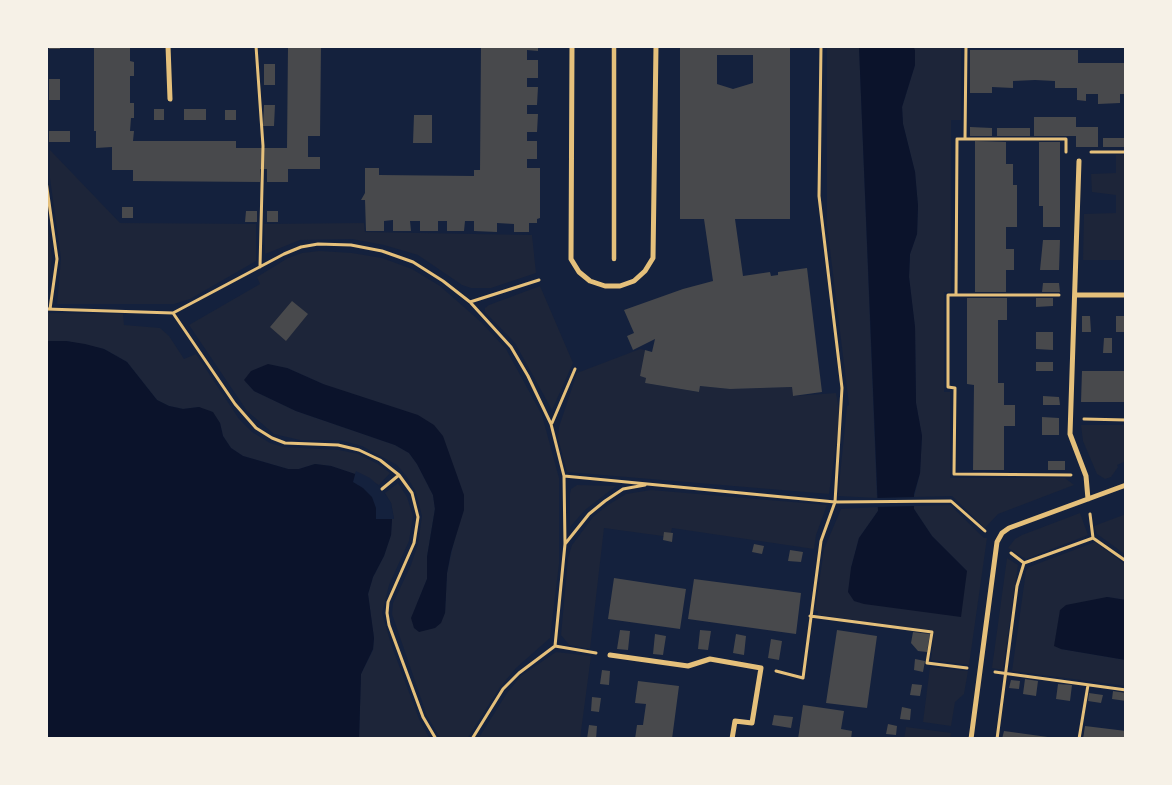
<!DOCTYPE html>
<style>
body{margin:0}
#map{position:relative;width:1172px;height:785px;overflow:hidden;background:#14213d;font-family:"Public Sans",sans-serif}
canvas{display:block}
.frame{position:absolute;inset:0;border:48px solid #f6f1e7;pointer-events:none}
</style>
<div id="map">
<canvas width="1172" height="785"></canvas>
<div class="frame"></div>
</div>
<script>
const g = document.querySelector('canvas').getContext('2d');
g.lineJoin = 'round';
function paint(path, color) {
  g.fillStyle = color;
  g.fill(path, 'evenodd');
}
function poly(rows) {
  const path = new Path2D();
  for (const r of rows) {
    path.moveTo(r[0], r[1]);
    for (let i = 2; i < r.length; i += 2) path.lineTo(r[i], r[i + 1]);
  }
  return path;
}
function stroke(path, color, width, dash) {
  g.strokeStyle = color;
  g.lineWidth = width;
  g.lineCap = dash ? 'butt' : 'round';
  g.setLineDash(dash || []);
  g.stroke(path);
}
const green = poly([
 [827,46,859,46,877,498,838,496,847,406,849,405,827,225],
 [913,46,961,46,961,120,951,120,951,292,944,292,944,392,950,392,950,478,1065,478,1074,485,998,514,985,528,952,496,914,497,920,473,922,436,916,403,915,328,909,277,910,254,917,234,918,206,915,172,903,124,902,107,915,65],
 [50,150,120,223,256,224,256,261,190,299,174,304,57,304,61,258,50,178],
 [1116,155,1126,155,1126,260,1083,260,1084,214,1116,213,1116,195,1092,192,1091,174,1116,173],
 [46,209,52,258,46,303],
 [364,223,365,232,532,235,536,273,491,288,471,288,462,285,418,255,384,245,352,239,300,240,265,254,264,224],
 [319,251,352,253,382,258,412,269,440,286,481,322,506,349,542,415,559,478,559,564,550,638,516,668,500,687,467,739,441,739,427,716,392,614,393,603,411,565,418,544,422,516,416,492,407,477,397,465,362,446,339,440,300,440,274,434,247,411,189,325,260,284,257,277,288,258,302,253],
 [287,368,323,384,464,495,447,573,445,613,417,604,427,579,427,557,435,509,433,495,417,464,409,453,395,445,296,411,254,391,245,381],
 [540,286,573,363,552,410,515,343,485,312,485,308,489,305],
 [46,313,123,314,124,325,160,328,169,336,184,359,196,354,239,419,252,432,270,443,284,447,339,450,358,454,378,464,390,473,379,485,356,472,355,474,331,466,315,464,299,469,288,469,243,456,231,448,223,436,220,423,199,407,183,409,169,406,157,400,127,362,104,349,66,341,46,341],
 [640,349,645,350,640,376,646,378,645,383,699,392,700,386,730,389,792,387,793,396,836,393,840,416,829,494,567,472,558,438,559,427,577,373],
 [1081,425,1126,425,1126,461,1117,465,1118,467,1111,477,1105,479,1097,474,1083,441],
 [398,483,407,497,413,516,409,541,389,585,382,613,391,644,419,719,430,739,359,739,361,674,373,650,374,638,368,594,373,577,384,556,391,535,392,519,394,519,391,503,385,493],
 [577,485,616,486,585,510,570,527,570,494,571,489],
 [651,490,827,505,816,535,814,549,672,528,670,537,604,528,590,649,569,645,561,635,568,558,572,545,593,517,608,505,626,494],
 [950,505,984,538,987,538,969,665,931,660,934,631,818,615,818,611,815,611,824,549,841,509,878,507,878,511,859,538,851,568,967,571,932,536,914,509,914,506],
 [1080,513,1088,535,1026,559,1008,548,1015,539,1022,535],
 [1126,514,1126,555,1097,534,1094,526],
 [1095,542,1126,565,1126,600,1107,597,1061,649,1126,660,1126,686,1012,671,1026,571,1029,567],
 [1007,558,1018,565,1003,670,992,668],
 [556,652,591,656,580,739,478,739,507,693,521,676],
 [930,667,968,671,964,694,955,702,951,726,923,722],
 [906,727,951,733,950,739,904,739]
]);
const water = poly([
 [859,46,913,46,915,50,915,65,902,107,903,124,915,172,918,206,917,234,910,254,909,277,915,327,916,403,922,436,920,473,914,494,914,509,932,536,967,571,961,617,864,604,854,601,848,592,851,568,859,538,878,511],
 [46,341,66,341,85,344,104,349,127,362,157,400,169,406,183,409,199,407,213,412,220,423,223,436,231,448,243,456,288,469,299,469,315,464,331,466,355,474,392,519,391,535,384,556,373,577,368,594,374,638,373,649,361,674,359,739,46,739],
 [268,364,287,368,323,384,418,415,434,425,443,436,464,495,464,510,451,552,447,573,445,613,441,623,435,628,419,632,414,628,411,618,427,579,427,557,435,509,433,495,417,464,409,453,395,445,296,411,254,391,244,380,251,371],
 [1107,597,1126,600,1126,660,1061,649,1054,646,1060,610,1066,605]
]);
const pier = poly([
 [356,471,370,478,382,489,391,503,394,519,376,519,376,508,372,497,363,488,353,482],
 [916,497,916,506,875,507,875,498]
]);
const building = poly([
 [49,46,60,46,60,49,49,49],
 [288,46,321,46,320,136,308,136,308,157,320,157,320,169,288,169,288,182,267,182,267,169,260,169,260,182,133,181,133,170,112,170,112,147,96,148,96,131,94,131,94,48,130,48,130,61,134,62,134,76,130,76,130,103,134,103,134,118,131,118,130,131,134,131,133,141,236,141,236,148,287,148],
 [481,46,538,46,538,51,527,50,527,60,538,60,538,78,527,78,527,87,538,87,537,105,527,105,527,114,538,114,537,132,527,132,527,141,537,141,537,159,527,159,527,168,540,168,540,218,537,219,537,223,529,223,529,232,514,232,514,224,497,223,497,232,474,231,474,221,465,221,464,231,447,231,447,221,438,221,438,231,420,231,420,221,410,221,411,231,393,231,393,220,384,221,384,231,366,231,365,200,361,200,365,193,365,168,379,168,379,175,474,176,474,170,480,170],
 [680,46,790,46,790,219,735,219,743,276,770,272,771,276,778,275,778,272,807,268,822,392,793,396,792,387,730,389,700,386,699,392,645,383,646,378,640,376,645,350,652,352,655,339,633,350,627,336,634,333,624,310,683,289,713,281,704,219,680,219],
 [717,55,753,55,753,83,733,89,717,84],
 [970,50,1078,50,1078,63,1126,63,1126,94,1120,94,1120,103,1098,104,1098,94,1086,94,1086,101,1077,100,1077,88,1055,88,1055,81,1035,80,1013,81,1013,88,992,87,992,93,970,93],
 [264,64,275,64,275,85,264,85],
 [49,79,60,79,60,100,49,100],
 [264,105,275,105,274,126,263,126],
 [154,109,164,109,164,120,154,120],
 [184,109,206,109,206,120,184,120],
 [225,110,236,110,236,120,225,120],
 [414,115,432,115,432,143,413,143],
 [1034,117,1076,117,1076,127,1098,127,1098,147,1076,147,1076,136,1034,136],
 [970,127,992,128,992,136,970,136],
 [997,128,1030,128,1030,136,997,136],
 [49,131,70,131,70,142,49,142],
 [1103,138,1126,138,1126,147,1103,147],
 [975,141,1006,142,1006,164,1013,164,1013,185,1017,185,1017,227,1006,227,1006,249,1014,249,1014,270,1006,270,1006,292,975,292],
 [1039,142,1060,142,1060,227,1043,227,1043,206,1039,206],
 [122,207,133,207,133,218,122,218],
 [246,211,257,211,257,222,245,222],
 [267,211,278,211,278,222,267,222],
 [1043,240,1060,240,1059,270,1040,270],
 [1043,283,1059,283,1060,292,1042,292],
 [967,298,1007,298,1007,320,998,320,998,383,1004,383,1004,405,1015,405,1015,426,1004,426,1004,470,973,470,974,385,967,384],
 [1036,298,1053,298,1053,306,1036,307],
 [292,301,308,314,286,341,270,327],
 [1082,316,1090,316,1091,332,1082,332],
 [1116,316,1126,316,1126,332,1116,332],
 [1036,332,1053,332,1053,350,1036,349],
 [1104,338,1112,338,1112,353,1103,353],
 [1036,362,1053,362,1053,371,1036,371],
 [1082,371,1126,371,1126,402,1081,402],
 [1043,396,1059,397,1060,405,1043,405],
 [1042,417,1059,418,1059,435,1042,435],
 [1048,461,1065,461,1065,470,1048,470],
 [664,532,673,533,672,542,663,540],
 [754,544,764,546,762,554,752,552],
 [790,550,803,552,801,562,788,561],
 [614,578,686,589,680,629,608,619],
 [694,579,801,593,796,634,688,619],
 [620,630,630,631,628,650,617,649],
 [700,630,711,631,708,650,698,649],
 [837,630,877,636,867,708,826,703],
 [913,632,930,634,927,652,918,651,911,643],
 [655,634,666,636,663,655,653,654],
 [736,634,746,636,744,655,733,653],
 [771,639,782,641,779,660,768,658],
 [915,659,925,661,923,672,914,670],
 [602,670,610,671,609,685,600,684],
 [1025,679,1038,681,1036,696,1023,694],
 [1011,680,1020,681,1019,689,1009,688],
 [638,681,679,686,672,739,635,739,637,725,643,725,646,704,635,703],
 [912,684,922,685,920,696,910,695],
 [1058,684,1072,685,1070,701,1056,699],
 [1113,691,1126,693,1126,701,1112,699],
 [1089,693,1103,695,1101,703,1088,701],
 [592,697,601,698,599,712,591,711],
 [803,705,844,711,841,729,852,731,851,739,798,739],
 [902,707,911,709,910,720,900,719],
 [774,715,793,717,791,728,772,725],
 [888,724,897,726,896,735,886,734],
 [589,725,597,726,596,739,587,739],
 [1085,726,1126,731,1126,739,1083,739],
 [1004,731,1055,738,1055,739,1002,739]
]);
const path = poly([
 [256,46,263,146,260,267],
 [966,46,965,139,957,139,956,295,948,295,948,387,955,388,954,474,1071,475],
 [965,139,1066,139,1066,152],
 [1091,152,1126,152],
 [46,181,57,259,50,309],
 [956,295,1059,295],
 [470,302,539,280],
 [46,309,173,313,235,404,256,428,272,438,285,443,338,445,359,450,380,460,399,475,412,493,418,517,414,543,388,602,387,613,389,625,423,717,436,739],
 [173,313,284,254,301,247,318,244,351,245,382,251,413,262,443,281,470,302,511,347,528,376,551,424,564,476,565,544,555,646,519,673,503,689,472,739],
 [1084,419,1126,420],
 [552,423,575,369],
 [564,476,835,502,951,501,985,531],
 [382,489,399,475],
 [1090,514,1093,538,1126,561],
 [565,544,589,514,605,501,623,489,645,485],
 [1011,553,1024,563],
 [810,616,932,632,927,663,967,668],
 [555,646,596,653],
 [776,671,803,678,821,541,835,502,842,388,819,196,821,46],
 [995,672,1126,690],
 [997,739,1017,586,1024,563,1093,538],
 [1079,739,1088,685]
]);
const pedestrian = poly([
 [614,259,614,46]
]);
const minor = poly([
 [168,46,170,99],
 [572,46,571,259,579,272,590,281,605,286,620,286,634,281,645,271,653,258,656,46],
 [1079,161,1070,434,1086,476,1088,499],
 [1075,295,1126,295],
 [610,655,688,666,710,659,761,668,752,723,735,721,732,739],
 [971,739,997,542,1002,533,1009,528,1126,485]
]);
paint(green, '#1d2539');
paint(water, '#0b132b');
paint(pier, '#14213d');
paint(building, '#48494c');
stroke(path, '#e5c07b', 3);
stroke(pedestrian, '#e5c07b', 4.5);
stroke(minor, '#e5c07b', 5);
</script>
